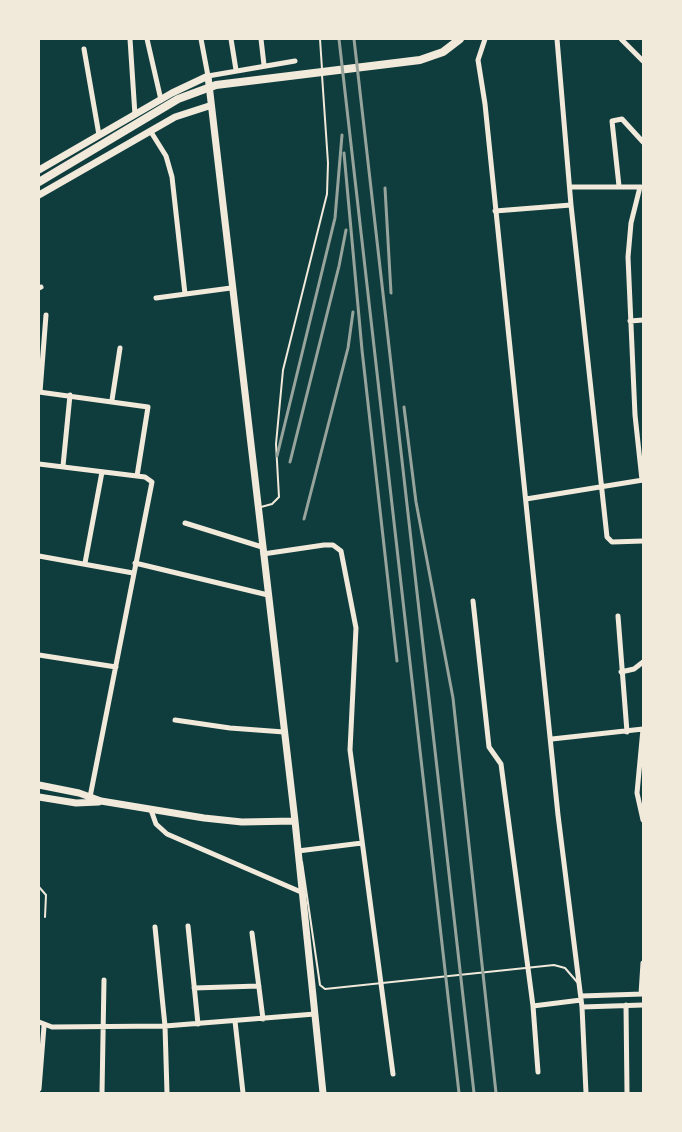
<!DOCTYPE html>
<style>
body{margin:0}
#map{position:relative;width:682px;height:1132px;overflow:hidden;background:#0f3d3e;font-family:"PT Sans",sans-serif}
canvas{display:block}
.frame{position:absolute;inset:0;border:40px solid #f1e9da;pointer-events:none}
</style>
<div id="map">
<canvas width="682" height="1132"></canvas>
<div class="frame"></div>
</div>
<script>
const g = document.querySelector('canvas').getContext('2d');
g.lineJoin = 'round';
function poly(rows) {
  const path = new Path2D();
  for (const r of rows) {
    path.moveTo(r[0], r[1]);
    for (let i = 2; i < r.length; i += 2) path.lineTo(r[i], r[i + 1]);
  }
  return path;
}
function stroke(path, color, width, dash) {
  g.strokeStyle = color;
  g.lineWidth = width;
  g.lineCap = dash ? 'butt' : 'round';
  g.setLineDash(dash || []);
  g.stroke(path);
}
const service = poly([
 [320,39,322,69],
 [261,507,272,504,279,497,276,444,283,370,327,194,328,163,322,75],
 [302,862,320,985,325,989,554,965,565,968,578,983],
 [39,887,46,895,45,917]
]);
const minor = poly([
 [130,39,135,115],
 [147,39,161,100],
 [201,39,208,76,295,61],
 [231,39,236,70],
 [261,39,264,65],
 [485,39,478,60,485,104,558,815,582,1007,586,1093],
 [557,39,571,205,607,537,612,542,643,541],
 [621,39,643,61],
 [84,49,99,135],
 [151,132,166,156,172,177,185,294],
 [619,186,612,121,622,119,643,142],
 [570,187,641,187],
 [640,187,631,223,628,257,635,415,642,480],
 [495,211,571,205],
 [39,288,41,287],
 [156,298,231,288],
 [630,321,643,320],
 [39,392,148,407,137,476],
 [40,392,46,315],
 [112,400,120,348],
 [39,464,145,477,152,482,90,797],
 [63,466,70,395],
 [526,499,643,480],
 [185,523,262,547],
 [263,554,324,545,333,545,341,551,356,628,350,750,393,1074],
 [39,556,133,573],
 [85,563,102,472],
 [135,563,268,595],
 [473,601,489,747,501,764,533,1006,538,1072],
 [618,616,627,732],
 [39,655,116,667],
 [621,672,634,669,643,662],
 [175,720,230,728,284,732],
 [643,729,637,793,643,820],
 [552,739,643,729],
 [151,810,156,824,167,834,301,892],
 [298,851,362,843],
 [188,926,198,1024],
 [155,927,165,1026,167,1093],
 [252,933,263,1019],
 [194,988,259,986],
 [641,994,643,963],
 [581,996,643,994],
 [626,1005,627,1093],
 [533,1006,581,1000],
 [582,1007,643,1005],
 [235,1021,243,1093],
 [39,1022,52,1027,165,1026,315,1014],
 [39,1089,44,1026],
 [102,1093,104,980]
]);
const tertiary = poly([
 [39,170,172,93,208,76,295,821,323,1093],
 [39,195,175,117,209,106],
 [39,785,79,793,101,801,204,818,242,822,295,821],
 [39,797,76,803,99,802]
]);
const trunk = poly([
 [39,182,178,99,216,85,420,60,443,52,460,39]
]);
const rail = poly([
 [339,39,459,1093],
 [354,39,474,1093],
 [344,153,362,350,397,661],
 [385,188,391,293],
 [404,407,416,502,453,698,496,1093],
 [277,456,335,218,342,135],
 [290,462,339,266,346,230],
 [304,519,348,348,353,312]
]);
stroke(service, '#f1e9da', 2);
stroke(minor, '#f1e9da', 5);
stroke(tertiary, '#f1e9da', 7);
stroke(trunk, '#f1e9da', 8);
stroke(rail, '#97a49c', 3);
</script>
